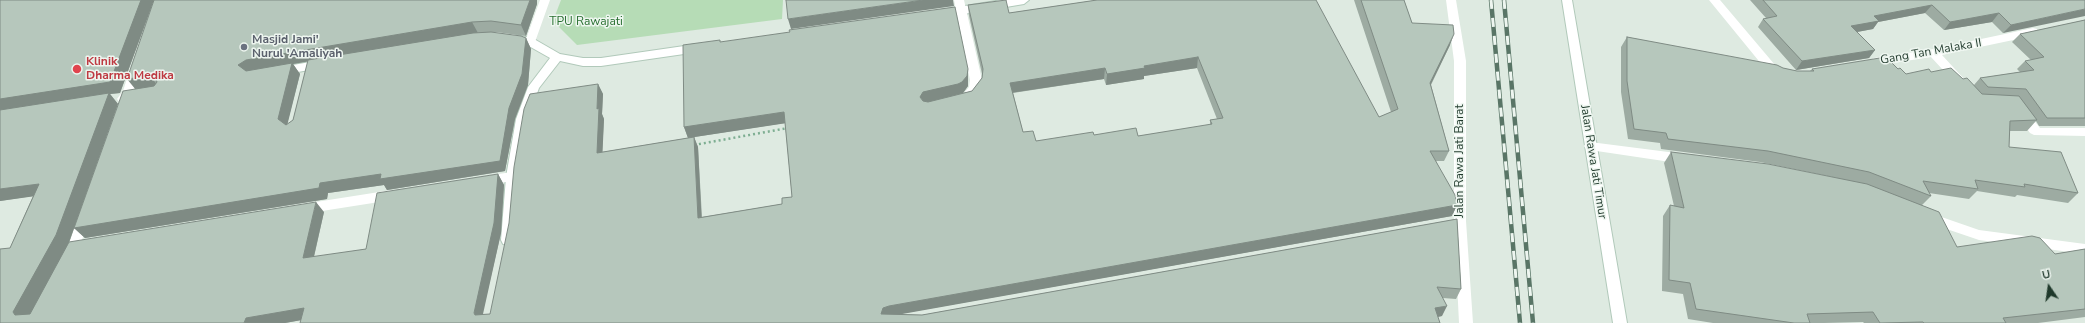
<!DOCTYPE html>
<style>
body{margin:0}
#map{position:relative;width:2085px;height:323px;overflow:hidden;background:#deeae1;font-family:"Nunito Sans",sans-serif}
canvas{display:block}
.north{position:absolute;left:2029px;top:267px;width:40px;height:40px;-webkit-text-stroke:3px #eef6f0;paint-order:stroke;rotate:347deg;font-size:11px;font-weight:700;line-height:16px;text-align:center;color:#1f392b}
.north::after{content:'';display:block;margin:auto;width:14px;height:18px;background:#1f392b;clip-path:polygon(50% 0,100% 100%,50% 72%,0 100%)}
</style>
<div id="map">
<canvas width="2085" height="323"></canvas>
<div class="north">U</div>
</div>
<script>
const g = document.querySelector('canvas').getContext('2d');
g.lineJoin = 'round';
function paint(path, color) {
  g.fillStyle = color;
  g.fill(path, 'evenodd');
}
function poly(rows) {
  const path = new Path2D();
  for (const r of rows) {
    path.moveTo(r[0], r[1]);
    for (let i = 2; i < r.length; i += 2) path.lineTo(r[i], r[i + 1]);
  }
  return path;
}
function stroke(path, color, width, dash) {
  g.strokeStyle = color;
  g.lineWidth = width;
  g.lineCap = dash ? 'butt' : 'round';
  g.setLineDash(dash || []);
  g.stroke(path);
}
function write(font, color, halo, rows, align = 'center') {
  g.font = font + ' "Nunito Sans",sans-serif';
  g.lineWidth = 3;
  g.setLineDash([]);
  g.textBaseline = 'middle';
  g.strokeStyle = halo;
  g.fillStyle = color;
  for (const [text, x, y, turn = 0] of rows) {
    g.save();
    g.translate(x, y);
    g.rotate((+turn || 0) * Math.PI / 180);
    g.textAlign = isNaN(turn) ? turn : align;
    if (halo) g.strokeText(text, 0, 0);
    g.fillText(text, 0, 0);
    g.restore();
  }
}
const green = poly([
 [561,0,783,0,782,19,577,45,553,21]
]);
const path = poly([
 [694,145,788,128]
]);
const street = poly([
 [540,0,550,0,535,42,530,46,525,42,540,0],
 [954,0,964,0,982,80,979,91,971,100,967,101,961,97,969,87,970,80,954,0],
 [1446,0,1456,0,1466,61,1466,221,1473,323,1459,323,1454,221,1454,61,1446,0],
 [1709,0,1720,0,1775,65,1782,70,1784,73,1782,76,1774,76,1767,71,1709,0],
 [2033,28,2037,29,2038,32,2037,35,1942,55,1965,80,1959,84,1955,83,1931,57,1874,66,1868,62,1874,58,1934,49,2033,28],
 [136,65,142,69,130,98,132,102,126,106,122,105,117,99,123,91,130,69,136,65],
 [2022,109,2026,110,2040,128,2085,128,2085,136,2034,135,2030,133,2016,113,2022,109],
 [1590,142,1684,154,1688,156,1690,159,1688,162,1684,164,1590,150,1586,149,1584,146,1586,143,1590,142],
 [512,172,516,174,518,177,516,180,485,186,481,184,479,181,481,178,485,176,512,172],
 [392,190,396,192,398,195,396,198,392,200,303,214,299,212,297,209,299,206,303,204,392,190],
 [84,212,88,213,90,217,77,254,76,258,71,259,66,258,65,254,78,217,80,213,84,212],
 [1930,213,1979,230,2085,244,2085,254,1979,240,1926,222,1924,218,1926,214,1930,213]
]);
const secondary = poly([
 [1002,0,1029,0,1024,4,940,18,935,14,940,10,1002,0],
 [1562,0,1572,0,1627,323,1613,323,1562,0],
 [512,34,534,39,560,54,583,58,601,58,698,44,704,48,698,52,601,66,583,66,560,61,539,88,528,119,518,177,513,240,511,244,507,245,503,244,501,240,506,177,516,119,528,87,550,58,527,45,508,41,507,38,508,35,512,34],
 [322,60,326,61,328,64,326,67,281,75,275,71,281,67,322,60]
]);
const rail = poly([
 [1491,0,1520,323],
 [1504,0,1533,323]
]);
const wall = poly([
 [0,0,154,0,120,93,110,94,118,104,69,243,324,212,314,257,366,249,498,174,504,185,501,233,482,315,490,314,598,84,603,94,602,114,604,119,602,152,694,137,698,147,702,217,782,204,792,197,785,123,688,138,684,127,721,42,968,69,968,86,963,93,972,91,982,78,982,74,969,16,968,5,1009,13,1097,0,1379,117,1391,112,1354,0,1404,0,1412,23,1450,45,1431,85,1449,151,1444,161,1436,161,1457,205,1452,216,899,314,922,315,1457,219,1461,289,1456,299,1443,298,1442,316,1438,317,301,320,285,323,0,323,10,248,33,196,0,201],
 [1197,68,1217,119,1210,120,1210,125,1138,136,1094,135,1036,141,1023,132,1013,93,1104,79,1106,85,1144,79,1144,76],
 [154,0,537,4,526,36,496,32,491,32,526,38,531,49,528,85,515,119,505,171,387,190,384,185,328,193,327,199,85,238,74,228,135,89],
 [308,61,293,120,287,124,300,74,293,64],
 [1750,0,2085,0,2003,33,1992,22,1944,30,1925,13,1878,22,1873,29,1857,32,1875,50,1869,58,1796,70,1758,27,1763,19,1766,18],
 [2085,20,2085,126,2039,126,2036,121,2027,131,2010,131,2009,147,2078,193,2068,203,2017,195,2015,197,1977,191,1969,199,1929,193,1931,196,1922,205,1957,247,2055,254,2085,249,2085,317,2038,323,1864,323,1863,322,1824,323,1713,323,1688,319,1683,294,1662,291,1663,216,1670,205,1674,206,1664,163,1671,152,1837,178,1760,162,1661,149,1660,143,1628,139,1621,92,1621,47,1627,37,1797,71,1810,71,1812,69,1898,69,1906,74,1931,72,1963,79,1974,85,1980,78,2020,72,2017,69,2025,61,2031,60,2012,42,2020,34]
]);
const shadedWall = poly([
 [141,0,154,0,120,93,110,94,118,104,68,245,26,322,15,315,13,312,108,95,0,112,0,99],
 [530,0,537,0,537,4,526,36,521,25],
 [923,0,953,0,954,6,791,29,788,19],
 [1932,5,1925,13,1878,22,1873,29,1846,34,1851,26,1874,16],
 [2085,9,2085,16,2003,33,2011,25],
 [1999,13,1992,22,1944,30,1950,22],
 [472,22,478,33,293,64,300,74,286,130,238,65,246,60],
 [1454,34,1450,45,1426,94,1430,83],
 [526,38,531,49,528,85,515,119,505,171,387,190,384,185,328,193,327,199,85,238,74,228,320,183,509,108],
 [1875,50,1869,58,1796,70,1802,61],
 [1198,57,1197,68,1144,76,1144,79,1106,85,1107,74,1144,66],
 [1105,68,1104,79,1010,93,1010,83],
 [968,69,968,86,963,93,925,103,920,97,923,92],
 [150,76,159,87,136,90,127,79],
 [598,84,603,94,602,114,604,119,602,164,597,153,597,109],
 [784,112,787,123,688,138,684,127],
 [694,137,698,147,702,228,698,218],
 [498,174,504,185,501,233,481,323,474,313],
 [39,184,50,194,0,201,0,189],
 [316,202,324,212,311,269,303,258],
 [1457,205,1452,216,891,316,881,314,883,308,889,306],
 [1447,306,1442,316,1431,318,1435,308],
 [304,308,313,318,285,323,244,323,246,318]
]);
const building = poly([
 [0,0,141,0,110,82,0,99,0,0],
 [154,0,530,0,521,25,491,21,472,22,246,60,238,65,246,71,292,63,278,119,286,125,293,120,308,60,473,33,491,32,521,36,526,38,522,74,509,108,500,161,380,179,381,174,320,183,319,188,74,228,123,91,154,86,157,82,155,77,150,76,127,79,154,0],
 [786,0,923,0,788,19,786,0],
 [1006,0,1009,13,1097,0,1316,0,1379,117,1398,109,1361,0,1404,0,1412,23,1453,25,1454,34,1430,83,1449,151,1430,151,1455,195,1457,205,889,306,883,308,881,314,922,315,1457,219,1461,289,1437,287,1447,306,1435,308,1440,323,300,323,304,308,246,318,244,323,0,323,0,249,10,248,39,184,0,189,0,110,109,93,56,235,13,312,15,315,30,314,69,242,316,202,303,258,366,249,377,193,498,174,494,223,474,313,475,315,490,314,509,223,514,167,524,109,530,94,598,84,597,109,599,108,597,153,694,137,698,218,782,204,782,198,792,197,784,112,684,127,683,45,720,40,720,42,790,32,789,30,955,7,968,69,967,76,962,82,958,84,923,92,920,97,923,101,928,102,972,91,982,78,983,69,968,5,1006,0],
 [1198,57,1223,118,1210,120,1212,124,1138,136,1136,128,1094,135,1093,132,1036,141,1033,131,1023,132,1010,83,1105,68,1107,74,1145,68,1144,66,1198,57],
 [1763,0,2085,0,2085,9,2011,25,1999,13,1950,22,1932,5,1874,16,1879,21,1851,26,1875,50,1802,61,1763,19,1777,16,1763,0],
 [2085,20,2085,118,2047,118,2026,89,1988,87,1980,78,2034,70,2025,61,2044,57,2020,34,2085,20],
 [1627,37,1777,65,1783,68,1797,71,1814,71,1812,69,1886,57,1898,69,1900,68,1906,74,1929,69,1931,72,1951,68,1963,79,1967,78,1982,94,2019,96,2037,120,2010,121,2009,147,2061,152,2078,193,2024,184,2025,187,1975,180,1978,189,1923,181,1931,196,1869,172,1768,151,1668,139,1666,133,1634,129,1627,81,1627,37],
 [1671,152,1768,164,1867,184,1939,212,1957,247,2032,236,2040,238,2055,254,2085,249,2085,309,2003,318,2006,323,1924,323,1923,322,1880,323,1873,312,1807,314,1810,323,1794,323,1696,309,1690,283,1669,280,1670,205,1684,208,1671,152]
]);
const markers = [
 [244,47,4,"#6b7280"],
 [77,69,5,"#e0444e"]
];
const parkNames = [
 ["TPU Rawajati",586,22]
];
const worshipNames = [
 ["Masjid Jami'",252,40],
 ["Nurul 'Amaliyah",252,54]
];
const streetNames = [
 ["Gang Tan Malaka II",1931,52,-10],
 ["Jalan Rawa Jati Barat",1460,161,-90],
 ["Jalan Rawa Jati Timur",1593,162,81]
];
const healthNames = [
 ["Klinik",86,62],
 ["Dharma Medika",86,76]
];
paint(green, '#b6dcb6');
stroke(secondary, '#b1c9ba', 2);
stroke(path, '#7eae92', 2.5, [2, 3]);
paint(street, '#fff');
paint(secondary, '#fff');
stroke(rail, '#597566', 4.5);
stroke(rail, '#eef6f0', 3, [9]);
paint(wall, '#9daba2');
paint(shadedWall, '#7f8b84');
paint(building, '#b6c7bc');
stroke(building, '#7f8b84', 1);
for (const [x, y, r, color] of markers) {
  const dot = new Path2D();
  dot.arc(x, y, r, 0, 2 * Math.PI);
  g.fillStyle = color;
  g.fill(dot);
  stroke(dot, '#eef6f0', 1.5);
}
write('12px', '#297031', '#eef6f0', parkNames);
write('bold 12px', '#5b616d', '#eef6f0', worshipNames, 'left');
write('12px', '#1f392b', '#eef6f0', streetNames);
write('bold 12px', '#be3a42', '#eef6f0', healthNames, 'left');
</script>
